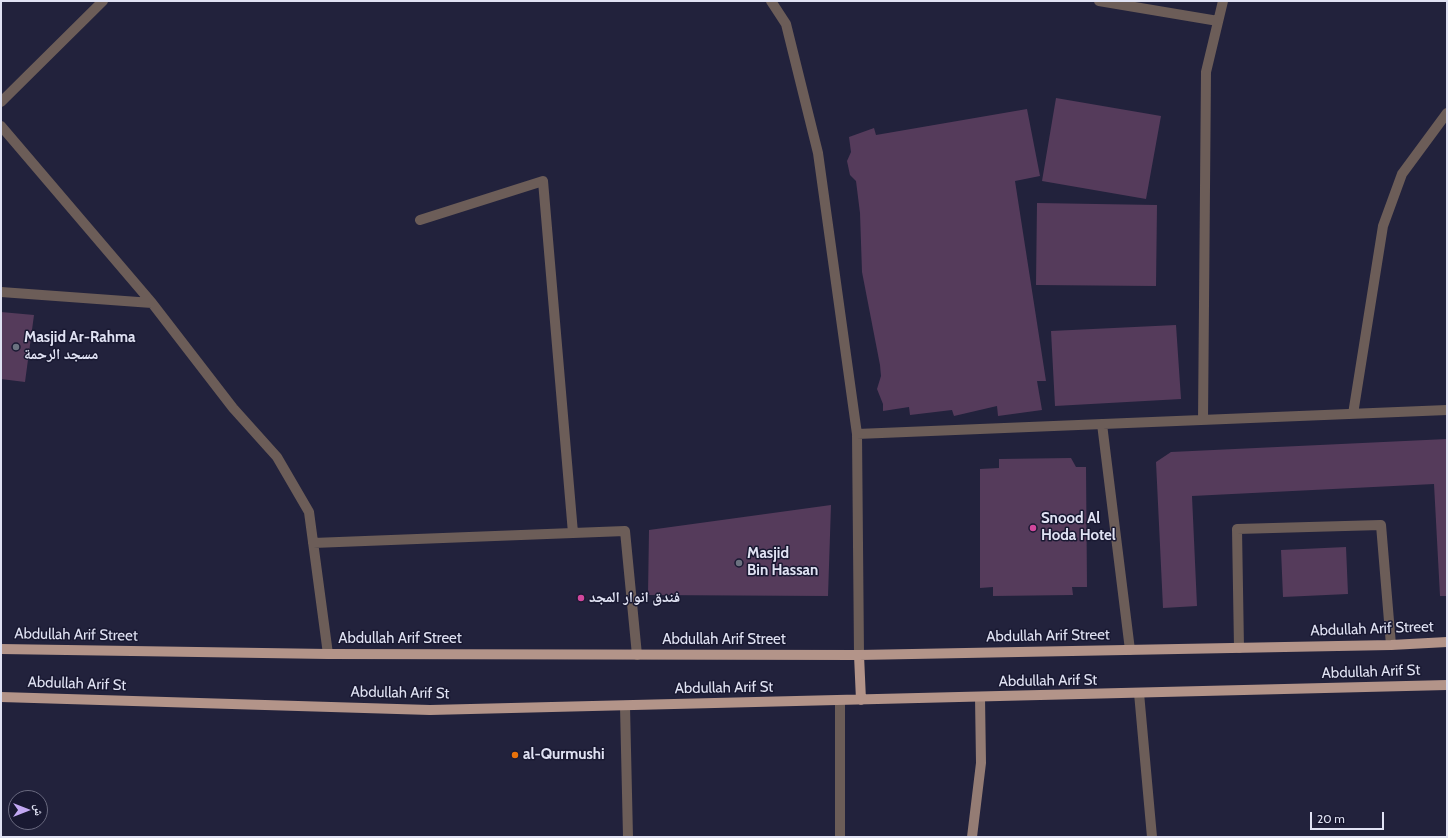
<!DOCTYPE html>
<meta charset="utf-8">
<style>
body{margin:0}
#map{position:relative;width:1448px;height:838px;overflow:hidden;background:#22223c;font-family:Cabin,"Noto Naskh Arabic",sans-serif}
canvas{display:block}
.frame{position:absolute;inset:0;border:2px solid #e0e2f3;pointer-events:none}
.north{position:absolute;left:8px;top:790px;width:40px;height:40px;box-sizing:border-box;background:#191932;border:1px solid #69697f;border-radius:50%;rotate:90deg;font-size:11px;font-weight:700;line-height:16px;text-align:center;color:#e0e2f3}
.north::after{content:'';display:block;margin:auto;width:14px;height:18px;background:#c2a8f3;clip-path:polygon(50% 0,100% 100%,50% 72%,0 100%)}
.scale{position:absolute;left:1310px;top:812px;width:74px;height:18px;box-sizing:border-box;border:2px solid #e0e2f3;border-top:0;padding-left:5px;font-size:12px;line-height:14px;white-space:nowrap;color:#e0e2f3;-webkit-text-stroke:3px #191932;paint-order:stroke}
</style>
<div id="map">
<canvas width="1448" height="838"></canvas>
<div class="frame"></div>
<div class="north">ش</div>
<div class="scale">20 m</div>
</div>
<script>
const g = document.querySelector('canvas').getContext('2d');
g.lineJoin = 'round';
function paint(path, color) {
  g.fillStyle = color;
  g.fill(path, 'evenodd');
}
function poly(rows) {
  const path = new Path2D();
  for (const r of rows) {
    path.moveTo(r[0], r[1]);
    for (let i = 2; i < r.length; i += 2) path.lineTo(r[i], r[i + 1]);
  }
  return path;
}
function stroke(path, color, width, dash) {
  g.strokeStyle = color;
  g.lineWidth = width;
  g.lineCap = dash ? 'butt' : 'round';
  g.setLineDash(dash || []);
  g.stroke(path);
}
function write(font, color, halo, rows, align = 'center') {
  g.font = font + ' Cabin,"Noto Naskh Arabic",sans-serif';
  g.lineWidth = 3;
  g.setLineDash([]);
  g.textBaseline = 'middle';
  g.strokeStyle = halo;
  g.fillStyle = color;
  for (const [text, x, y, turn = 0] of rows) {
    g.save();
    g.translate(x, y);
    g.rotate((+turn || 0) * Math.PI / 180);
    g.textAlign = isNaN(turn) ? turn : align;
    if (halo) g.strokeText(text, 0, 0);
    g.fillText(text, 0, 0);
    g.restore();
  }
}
const building = poly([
 [1056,98,1161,116,1146,199,1042,181],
 [1027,109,1040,176,1015,181,1046,381,1037,381,1042,410,998,416,997,406,954,416,952,410,910,415,909,407,883,411,883,404,877,389,881,376,880,365,862,272,860,213,856,181,850,175,847,161,851,152,849,137,874,128,876,135],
 [1037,203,1157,205,1156,286,1036,285],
 [1,312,34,315,25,382,1,379],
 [1176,325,1181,399,1055,406,1051,331],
 [1447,439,1447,596,1440,596,1434,484,1192,496,1197,606,1163,608,1156,462,1171,452],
 [1071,458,1076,467,1086,467,1087,587,1072,587,1073,595,993,596,993,587,980,588,980,469,999,468,999,459],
 [831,505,828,596,648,595,649,530],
 [1346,547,1348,594,1283,597,1281,550]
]);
const lane = poly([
 [1239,648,1237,529,1381,525,1391,645]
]);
const street = poly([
 [771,1,786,24,818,153,857,434,859,655],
 [1099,1,1218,21],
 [1,102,103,1],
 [1,126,152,303,233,408,277,457,309,512,328,654],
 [420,220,543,181,573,533],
 [1,292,152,303],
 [1353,414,1383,226,1402,174,1447,113],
 [1203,420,1206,72,1223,1],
 [1102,424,1130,650],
 [857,434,1447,410],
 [313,543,625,531,637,655],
 [1139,693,1152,837],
 [840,700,840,837],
 [625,706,628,837]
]);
const secondary = poly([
 [972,837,981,763,980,697]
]);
const primary = poly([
 [1,649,328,654,859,655,1391,645,1447,642],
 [859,655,861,700],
 [1,697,430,710,1447,685]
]);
const markers = [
 [16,347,4,"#6b7280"],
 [1033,528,4,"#d1479c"],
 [739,563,4,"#6b7280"],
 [581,598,4,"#d1479c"],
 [515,755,4,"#e8710a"]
];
const poiNames = [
 ["Masjid Ar-Rahma",24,338],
 ["مسجد الرحمة",24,355],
 ["Snood Al",1041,519],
 ["Hoda Hotel",1041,536],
 ["Masjid",747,554],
 ["Bin Hassan",747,571],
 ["فندق انوار المجد",589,598],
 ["al-Qurmushi",523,755]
];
const streetNames = [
 ["Abdullah Arif Street",1372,629,-2],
 ["Abdullah Arif Street",76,635,1],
 ["Abdullah Arif Street",1048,636,-1],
 ["Abdullah Arif Street",400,639],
 ["Abdullah Arif Street",724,640],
 ["Abdullah Arif St",1371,672,-2],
 ["Abdullah Arif St",1048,681,-1],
 ["Abdullah Arif St",77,684,2],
 ["Abdullah Arif St",724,688,-1],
 ["Abdullah Arif St",400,693,1]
];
paint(building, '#553b5b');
stroke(lane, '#6c5d58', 10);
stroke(street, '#6c5d58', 10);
stroke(secondary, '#947c74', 10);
stroke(primary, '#b39489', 10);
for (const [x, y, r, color] of markers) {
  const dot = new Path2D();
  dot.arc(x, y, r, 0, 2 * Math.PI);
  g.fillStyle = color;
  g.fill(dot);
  stroke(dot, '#191932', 1.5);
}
write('bold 15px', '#e0e2f3', '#191932', poiNames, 'left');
write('15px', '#e0e2f3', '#191932', streetNames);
</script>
